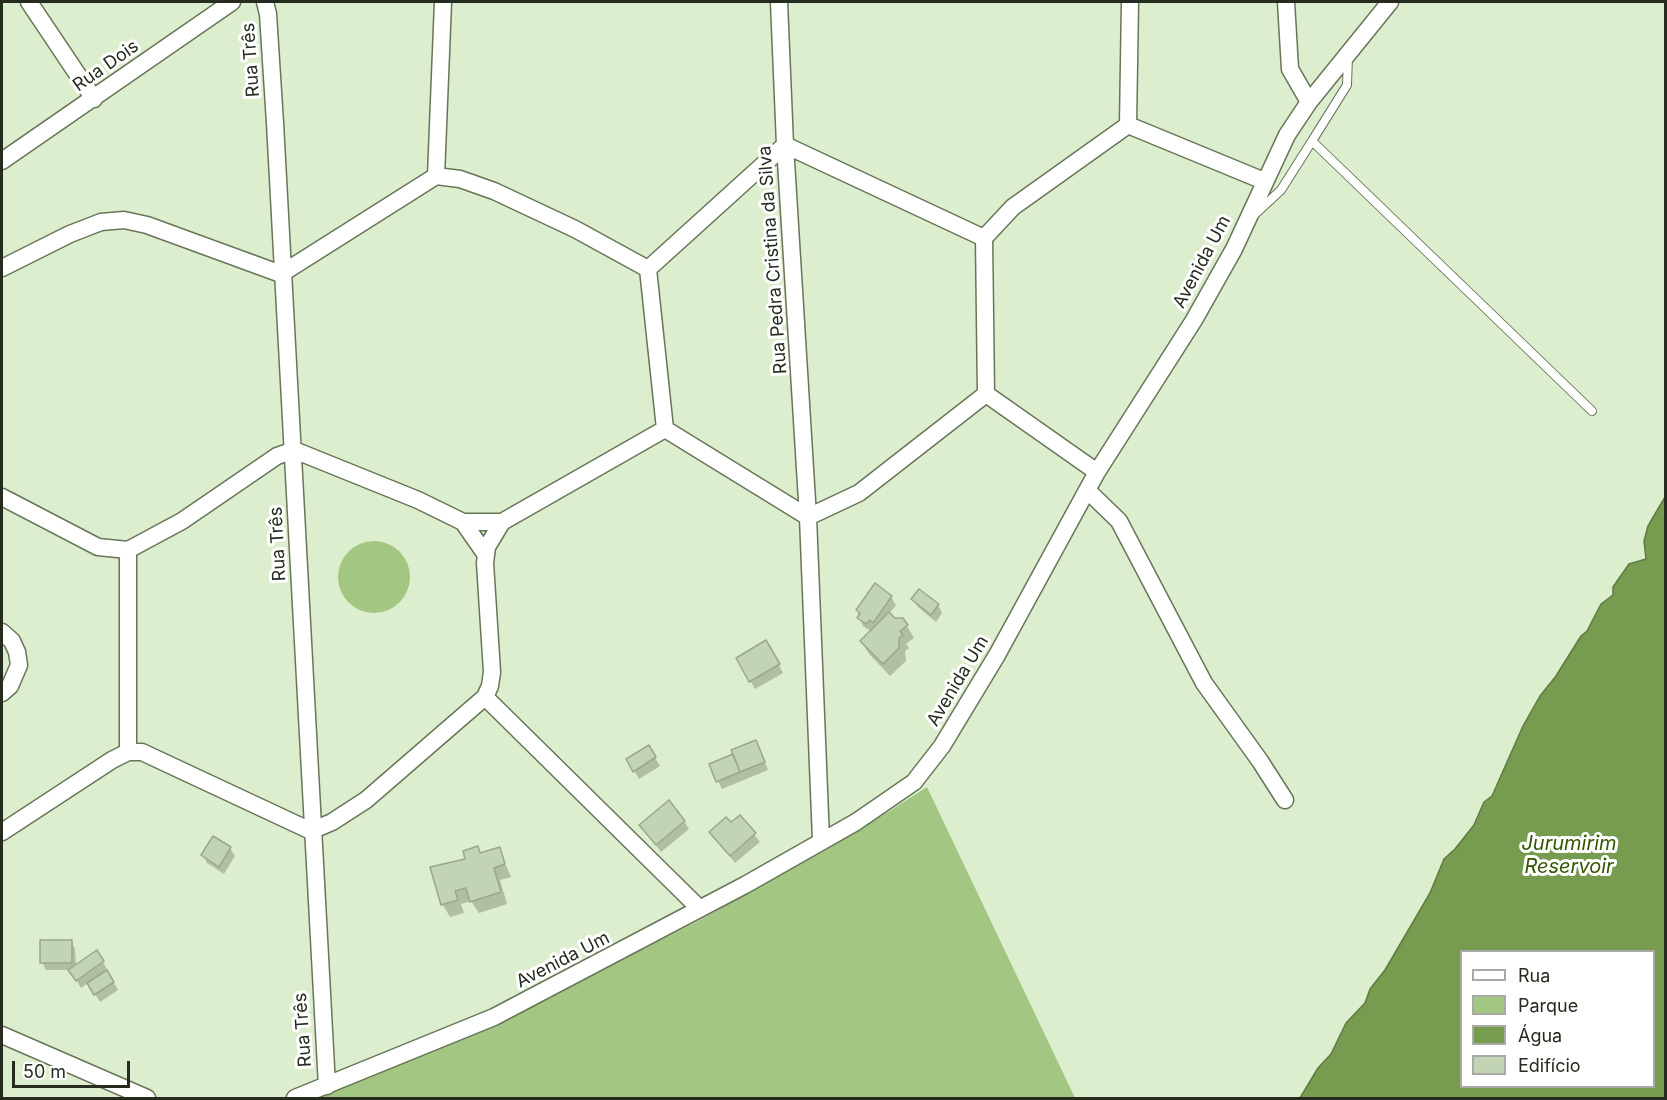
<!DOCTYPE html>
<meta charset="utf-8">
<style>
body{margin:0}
#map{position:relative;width:1667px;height:1100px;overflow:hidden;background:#dceecd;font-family:Inter,sans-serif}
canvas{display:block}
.frame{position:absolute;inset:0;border:3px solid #252b1f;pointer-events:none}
.legend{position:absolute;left:1460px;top:950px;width:195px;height:138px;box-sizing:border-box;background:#fff;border:2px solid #a8aaa5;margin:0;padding:8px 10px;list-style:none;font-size:18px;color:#252b1f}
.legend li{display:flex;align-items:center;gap:12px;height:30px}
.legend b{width:30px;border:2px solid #a8aaa5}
.scale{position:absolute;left:12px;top:1061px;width:118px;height:27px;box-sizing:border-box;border:3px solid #252b1f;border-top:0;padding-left:8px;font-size:18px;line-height:21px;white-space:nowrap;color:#252b1f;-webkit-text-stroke:4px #fff;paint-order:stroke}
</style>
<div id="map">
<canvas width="1667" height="1100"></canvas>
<div class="frame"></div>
<ul class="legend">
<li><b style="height:8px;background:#fff"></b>Rua</li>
<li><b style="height:16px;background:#a3c682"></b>Parque</li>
<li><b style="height:16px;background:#779c50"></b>Água</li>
<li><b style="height:16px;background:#c3d4b4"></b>Edifício</li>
</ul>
<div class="scale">50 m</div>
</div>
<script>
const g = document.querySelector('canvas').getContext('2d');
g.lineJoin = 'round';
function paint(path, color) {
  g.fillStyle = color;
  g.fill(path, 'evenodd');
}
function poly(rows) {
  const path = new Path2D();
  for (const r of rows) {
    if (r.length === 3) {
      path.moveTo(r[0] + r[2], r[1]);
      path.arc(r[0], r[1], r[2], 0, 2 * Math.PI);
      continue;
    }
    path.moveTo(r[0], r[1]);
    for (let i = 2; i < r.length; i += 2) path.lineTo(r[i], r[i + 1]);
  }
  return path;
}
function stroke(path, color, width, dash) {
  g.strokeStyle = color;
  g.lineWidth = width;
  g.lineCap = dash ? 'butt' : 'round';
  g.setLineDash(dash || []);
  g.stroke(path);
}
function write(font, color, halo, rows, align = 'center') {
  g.font = font + ' Inter,sans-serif';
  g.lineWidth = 6;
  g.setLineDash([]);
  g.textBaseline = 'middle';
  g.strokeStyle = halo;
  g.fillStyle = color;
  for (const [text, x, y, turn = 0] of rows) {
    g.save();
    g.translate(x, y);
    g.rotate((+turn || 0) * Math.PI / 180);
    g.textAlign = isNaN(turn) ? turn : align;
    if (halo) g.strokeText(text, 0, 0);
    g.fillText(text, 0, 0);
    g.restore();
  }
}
const green = poly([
 [374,577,36],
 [927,787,1075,1098,309,1098,503,1020,704,918,888,812]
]);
const water = poly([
 [1665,497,1665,1098,1300,1098,1318,1068,1331,1054,1346,1023,1365,1003,1370,989,1385,970,1430,893,1444,859,1455,849,1474,825,1484,802,1492,796,1523,726,1540,696,1556,676,1581,636,1587,631,1601,604,1613,595,1613,587,1629,564,1646,559,1644,541,1648,526,1665,497],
 [1462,952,1654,952,1654,1086,1462,1086,1462,952]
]);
const shadow = poly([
 [891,597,896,605,889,614,907,626,914,638,906,644,909,648,905,651,906,661,890,676,869,654,862,642,872,632,863,626,857,610],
 [913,599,938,605,942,613,936,622,918,607],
 [766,642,783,673,755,689,738,659],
 [649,747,660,766,639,779,628,760],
 [760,750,768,770,722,789,718,781],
 [740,817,760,842,735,863,711,832,731,825],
 [684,821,689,829,661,852,641,825],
 [214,838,230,848,235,856,224,874,207,863,203,855],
 [499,849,511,877,500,880,507,904,479,913,471,901,461,904,464,913,450,917,443,905,432,868],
 [71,941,75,949,76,966,103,962,118,990,100,1002,88,983,81,988,70,970,46,970,42,962]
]);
const building = poly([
 [875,583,892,596,873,623,870,620,866,624,857,618,860,613,856,610,875,583],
 [919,589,939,604,931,615,911,599,919,589],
 [889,612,895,618,903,618,908,625,900,631,903,635,899,638,899,648,883,664,860,641,889,612],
 [766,640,780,664,749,682,736,658,766,640],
 [756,740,765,762,740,772,731,750,756,740],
 [649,745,656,757,633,772,626,759,649,745],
 [733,754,740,772,716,782,709,764,733,754],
 [669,800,685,821,656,845,639,825,669,800],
 [740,815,756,833,730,856,709,832,726,817,731,822,740,815],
 [213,836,231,847,219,867,201,855,213,836],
 [478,846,480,853,500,847,505,864,494,868,501,892,470,902,466,888,455,891,458,900,441,905,430,867,465,859,463,851,478,846],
 [40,940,72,940,72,963,40,963,40,940],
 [97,950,104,961,76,981,68,970,97,950],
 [107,970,114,982,94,995,87,983,107,970]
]);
const service = poly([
 [1348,56,1347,85,1312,141,1592,411],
 [1254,215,1281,190,1312,141]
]);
const minor = poly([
 [29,2,94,99],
 [265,2,268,14,275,123,327,1086],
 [779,2,785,145,808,517,821,840],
 [1286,2,1290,69,1309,102],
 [1128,125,1264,181],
 [1128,125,1130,2],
 [2,161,232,2],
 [436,176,443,2],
 [2,268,70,234,101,222,124,220,147,225,281,274,436,176,460,179,494,191,575,229,648,269],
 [648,269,785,145,984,238],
 [648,269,665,429],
 [986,394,984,238,1013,207,1128,125],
 [986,394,1097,472],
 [665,429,808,517],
 [1087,490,1119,521,1204,683,1260,761,1285,800],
 [2,497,98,547,128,550,182,521,277,456,294,450,418,500,463,522,502,522],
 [808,517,859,493,986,394],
 [463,522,486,555],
 [128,550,128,752],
 [2,632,12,641,17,652,19,665,10,686,2,693],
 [485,697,700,909],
 [2,832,112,760,128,752,142,752,311,831,332,822,366,800,485,697,490,686,492,672,485,563,487,547,502,522,665,429],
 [2,1035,147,1098],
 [295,1098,494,1017,745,885,856,822,914,782,942,746,997,655,1097,472,1194,320,1234,249,1287,135,1309,102,1390,2]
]);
const streetNames = [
 ["Rua Três",251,60,-94],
 ["Rua Dois",106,66,-35],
 ["Rua Pedra Cristina da Silva",773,260,-94],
 ["Avenida Um",1202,262,-62],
 ["Rua Três",278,544,-93],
 ["Avenida Um",958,681,-59],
 ["Avenida Um",563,960,-27],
 ["Rua Três",303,1030,-94]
];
const waterNames = [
 ["Jurumirim",1569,844],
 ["Reservoir",1569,867]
];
paint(green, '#a3c682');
paint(water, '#779c50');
stroke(water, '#5e7a41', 1.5);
paint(shadow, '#0003');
paint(building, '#c3d4b4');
stroke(building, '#98a889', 1.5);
stroke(service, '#677659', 10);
stroke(minor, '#677659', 19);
stroke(service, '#fff', 8);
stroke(minor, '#fff', 16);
write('18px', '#252b1f', '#fff', streetNames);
write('italic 20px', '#355600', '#fff', waterNames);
</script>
